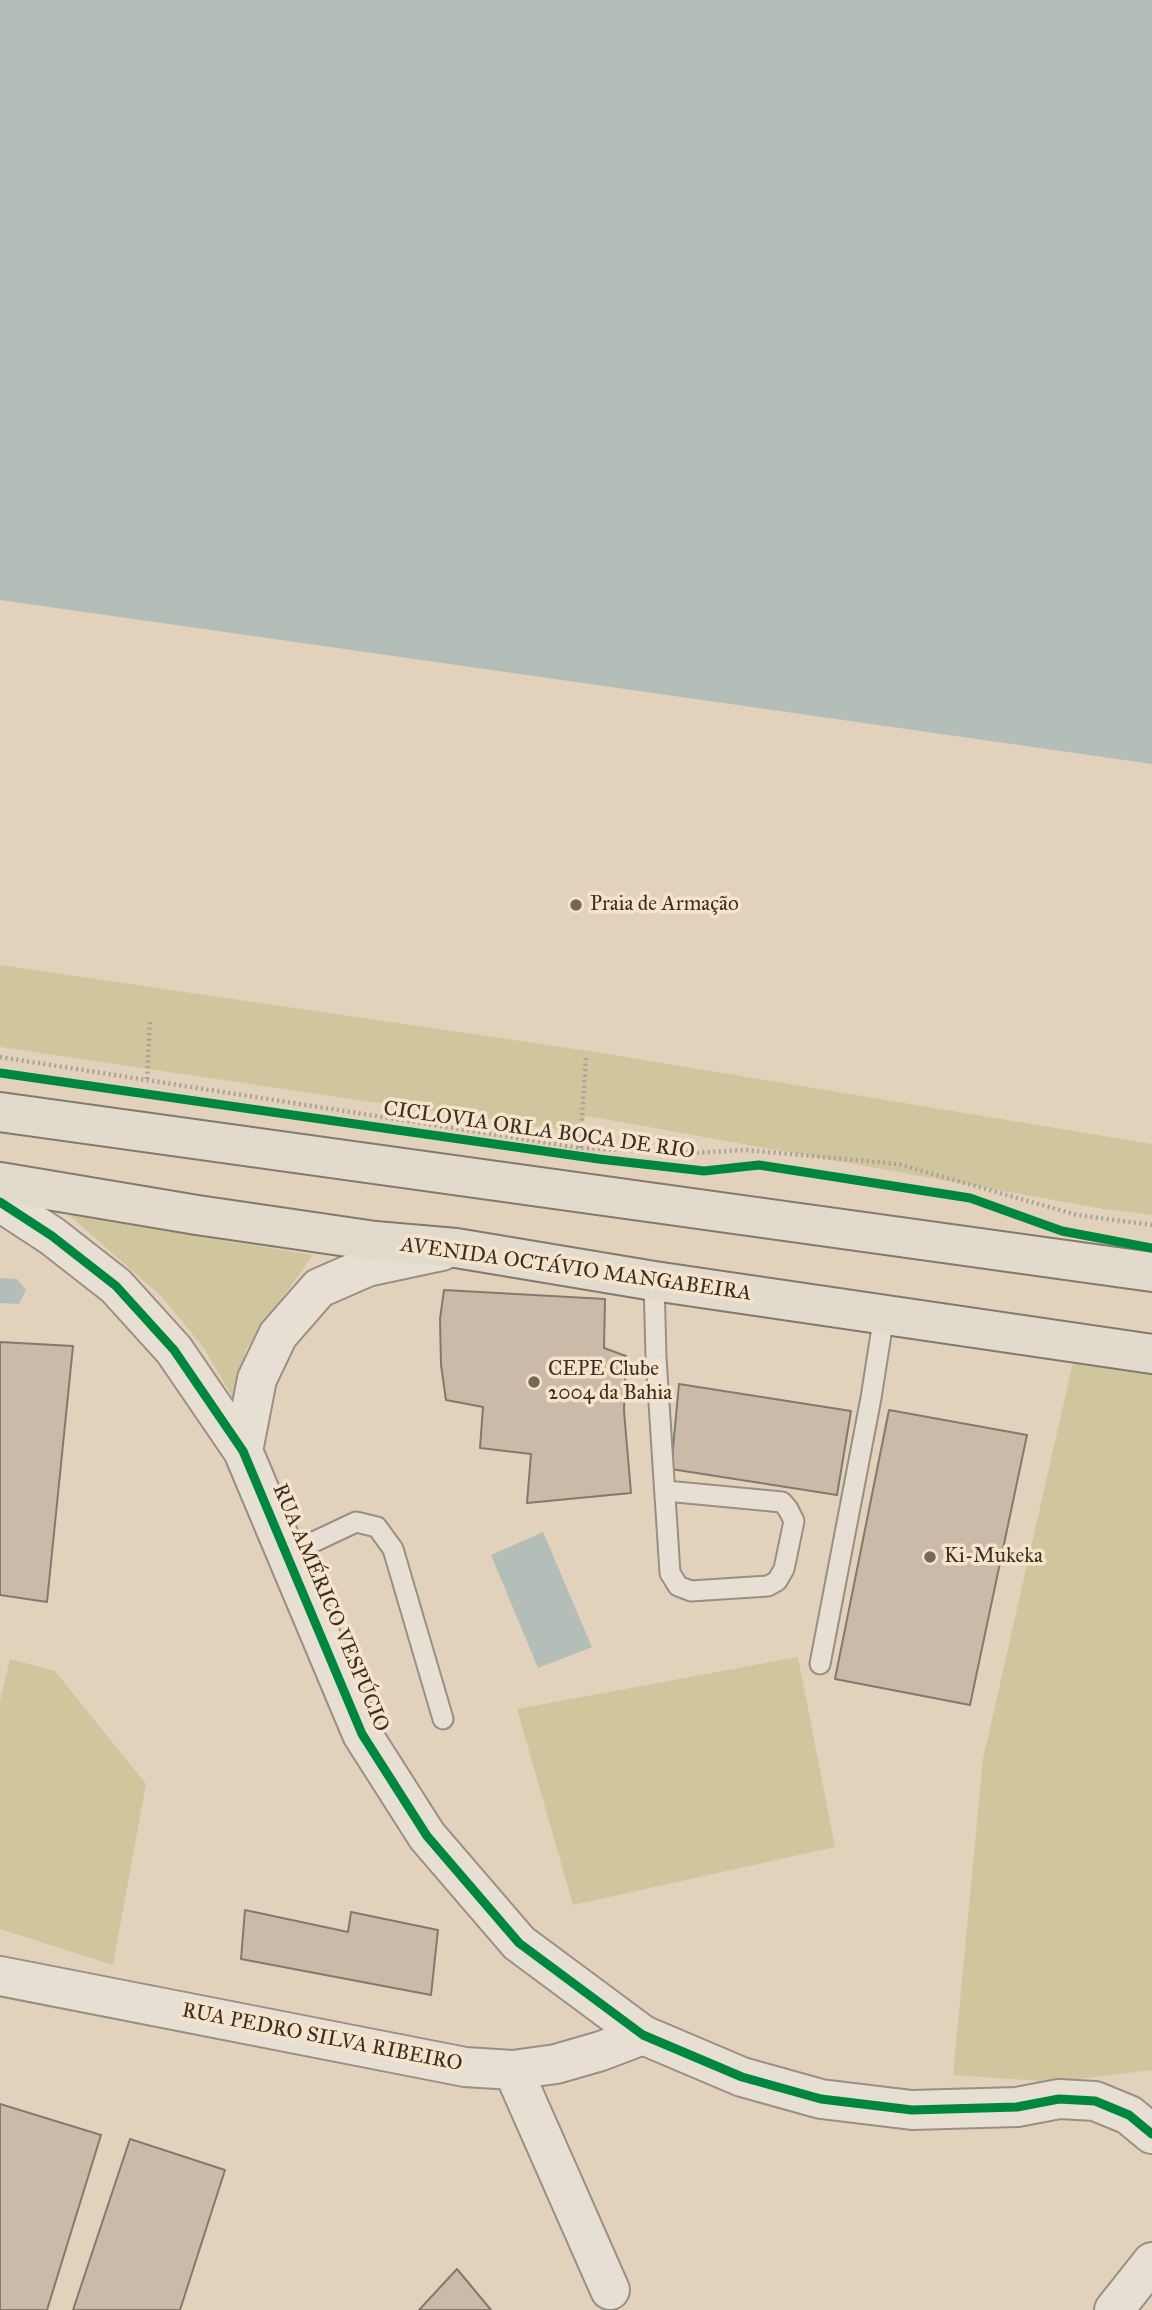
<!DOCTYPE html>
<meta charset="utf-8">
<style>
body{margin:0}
canvas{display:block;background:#e2d2bc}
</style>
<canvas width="1152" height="2310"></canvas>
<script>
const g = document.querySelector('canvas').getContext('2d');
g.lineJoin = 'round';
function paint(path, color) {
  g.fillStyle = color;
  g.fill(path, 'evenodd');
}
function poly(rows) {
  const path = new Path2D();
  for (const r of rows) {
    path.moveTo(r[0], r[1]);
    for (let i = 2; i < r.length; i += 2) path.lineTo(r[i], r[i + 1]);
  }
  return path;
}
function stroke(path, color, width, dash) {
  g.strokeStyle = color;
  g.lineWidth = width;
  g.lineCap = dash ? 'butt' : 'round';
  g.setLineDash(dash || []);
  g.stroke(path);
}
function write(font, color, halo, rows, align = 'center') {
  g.font = font + ' "IM FELL Great Primer",serif';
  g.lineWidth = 7;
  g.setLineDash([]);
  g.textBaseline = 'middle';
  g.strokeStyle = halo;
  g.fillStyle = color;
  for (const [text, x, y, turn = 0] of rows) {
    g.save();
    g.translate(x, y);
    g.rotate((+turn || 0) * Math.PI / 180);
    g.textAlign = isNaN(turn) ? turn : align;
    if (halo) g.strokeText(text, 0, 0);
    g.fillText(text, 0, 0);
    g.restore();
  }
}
const green = poly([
 [0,965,596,1052,1152,1144,1152,1215,1098,1208,587,1116,574,1132,0,1047],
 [69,1215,313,1255,246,1349,233,1398,203,1347,162,1297],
 [1073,1362,1152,1373,1152,2070,1054,2082,953,2075,983,1759],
 [798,1657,835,1847,573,1905,517,1709],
 [10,1659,55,1671,146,1784,113,1965,0,1929,0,1701]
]);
const water = poly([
 [0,0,1152,0,1152,764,0,600],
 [0,1278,17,1279,26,1290,19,1304,0,1303],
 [543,1532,592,1647,538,1668,491,1555]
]);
const building = poly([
 [444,1290,605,1299,604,1348,626,1356,624,1411,631,1493,527,1503,531,1454,480,1448,483,1407,446,1400,441,1365,440,1319,444,1290],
 [0,1342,73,1346,47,1602,0,1595,0,1342],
 [679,1384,851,1411,837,1495,671,1469,679,1384],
 [889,1410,1027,1435,970,1705,835,1679,889,1410],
 [245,1910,348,1932,351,1912,438,1930,431,1995,241,1959,245,1910],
 [0,2104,101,2135,47,2310,0,2310,0,2104],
 [130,2139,225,2170,180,2310,73,2310,130,2139],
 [457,2269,491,2310,419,2310,457,2269]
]);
const path = poly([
 [0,1057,580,1148,692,1153,746,1150,898,1164,1077,1215,1152,1225],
 [147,1079,150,1021],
 [580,1148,586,1057]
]);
const service = poly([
 [654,1281,656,1357,670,1573,678,1586,691,1591,768,1586,777,1581,784,1569,794,1521,788,1509,782,1502,666,1491],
 [286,1555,356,1522,377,1527,393,1549,443,1719],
 [820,1664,871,1398,884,1315]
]);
const minor = poly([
 [0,1202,52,1236,116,1286,174,1350,243,1451,362,1734,427,1836,519,1943,643,2035,742,2077,821,2099,912,2110,1017,2107,1059,2099,1095,2101,1129,2115,1152,2134],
 [243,1451,257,1379,278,1335,319,1288,367,1267,442,1251],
 [0,1976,465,2067,513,2070,556,2064,601,2051,643,2035],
 [513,2070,610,2290],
 [1114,2310,1152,2262]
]);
const primary = poly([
 [0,1112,1152,1272],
 [0,1182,197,1215,375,1241,456,1248,654,1281,1152,1354]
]);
const cycleway = poly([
 [0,1073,599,1159,704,1171,759,1165,970,1198,1062,1231,1152,1248],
 [0,1202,52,1236,116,1286,174,1350,243,1451,362,1734,427,1836,519,1943,643,2035,742,2077,821,2099,912,2110,1017,2107,1059,2099,1095,2101,1129,2115,1152,2134]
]);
const markers = [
 [576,905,7,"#76675a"],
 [534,1382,7,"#76675a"],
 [930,1557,7,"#76675a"]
];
const poiNames = [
 ["Praia de Armação",590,905],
 ["CEPE Clube",548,1370],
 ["2004 da Bahia",548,1394],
 ["Ki-Mukeka",944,1557]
];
const streetNames = [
 ["CICLOVIA ORLA BOCA DE RIO",539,1131,8],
 ["AVENIDA OCTÁVIO MANGABEIRA",576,1270,8],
 ["RUA AMÉRICO VESPÚCIO",330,1608,67],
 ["RUA PEDRO SILVA RIBEIRO",322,2038,11]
];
paint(green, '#cfc69e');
paint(water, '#b4beb8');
paint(building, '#ccbaa9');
stroke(building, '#83796d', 2);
stroke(service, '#998f82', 23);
stroke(minor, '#998f82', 42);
stroke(primary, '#83796d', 42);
stroke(path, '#aaa29a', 4.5, [2, 3.5]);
stroke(service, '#e7dfd4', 19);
stroke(minor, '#e7dfd4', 38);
stroke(primary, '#e2dacd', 38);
stroke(cycleway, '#00873e', 9);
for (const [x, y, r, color] of markers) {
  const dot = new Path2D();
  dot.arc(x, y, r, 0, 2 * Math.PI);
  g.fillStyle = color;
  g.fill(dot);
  stroke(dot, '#f6e4ca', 2.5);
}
write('21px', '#3c2e26', '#f6e4ca', poiNames, 'left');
write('21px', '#3c2e26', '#f6e4ca', streetNames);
</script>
